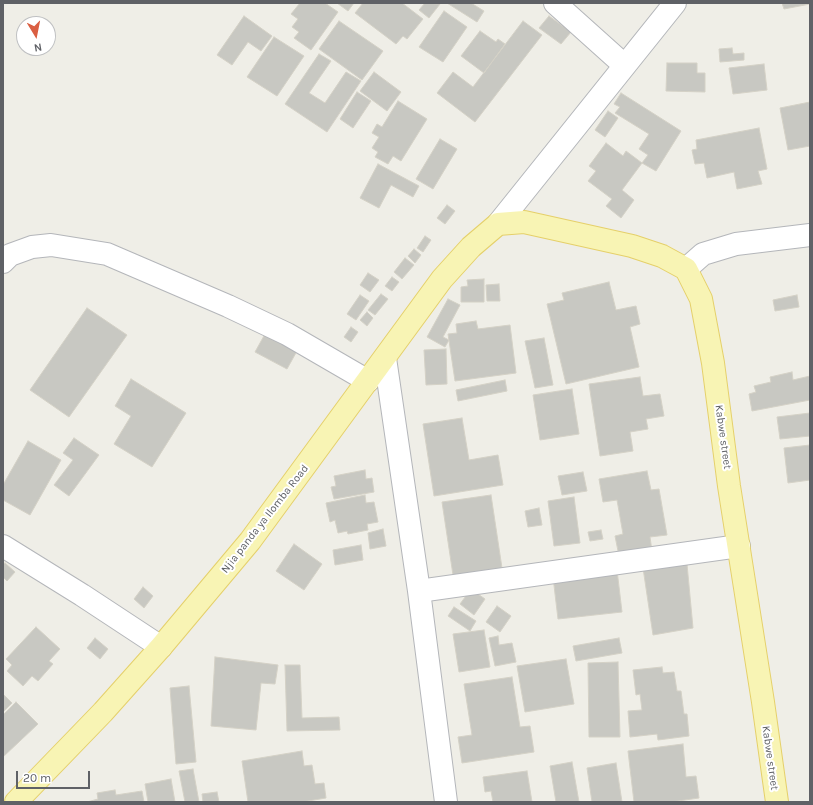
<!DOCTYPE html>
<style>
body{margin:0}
#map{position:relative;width:813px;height:805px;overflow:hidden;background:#efeee7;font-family:Karla,sans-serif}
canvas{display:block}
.frame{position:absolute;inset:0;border:4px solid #5f6166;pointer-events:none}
.north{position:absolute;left:16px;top:16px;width:40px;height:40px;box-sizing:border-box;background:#fff;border:1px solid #bfc0c2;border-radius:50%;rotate:170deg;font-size:11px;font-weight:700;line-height:16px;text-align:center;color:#5f6166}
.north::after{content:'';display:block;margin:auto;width:14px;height:18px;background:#da5f42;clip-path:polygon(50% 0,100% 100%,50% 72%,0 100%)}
.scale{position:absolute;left:16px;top:771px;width:74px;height:18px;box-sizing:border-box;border:2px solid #5f6166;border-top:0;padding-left:5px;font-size:12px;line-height:14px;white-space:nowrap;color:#5f6166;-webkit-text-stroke:3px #fff;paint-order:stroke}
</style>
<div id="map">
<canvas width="813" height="805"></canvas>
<div class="frame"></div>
<div class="north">N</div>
<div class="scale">20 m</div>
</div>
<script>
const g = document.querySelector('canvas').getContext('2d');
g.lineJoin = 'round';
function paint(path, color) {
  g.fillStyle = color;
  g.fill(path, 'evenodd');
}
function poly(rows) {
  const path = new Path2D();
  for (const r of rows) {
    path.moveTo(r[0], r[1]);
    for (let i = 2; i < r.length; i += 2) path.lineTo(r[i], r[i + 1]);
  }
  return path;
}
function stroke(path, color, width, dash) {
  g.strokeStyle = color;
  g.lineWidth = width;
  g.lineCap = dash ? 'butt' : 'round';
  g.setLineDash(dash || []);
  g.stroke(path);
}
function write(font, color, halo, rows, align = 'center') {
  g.font = font + ' Karla,sans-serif';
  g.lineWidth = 4;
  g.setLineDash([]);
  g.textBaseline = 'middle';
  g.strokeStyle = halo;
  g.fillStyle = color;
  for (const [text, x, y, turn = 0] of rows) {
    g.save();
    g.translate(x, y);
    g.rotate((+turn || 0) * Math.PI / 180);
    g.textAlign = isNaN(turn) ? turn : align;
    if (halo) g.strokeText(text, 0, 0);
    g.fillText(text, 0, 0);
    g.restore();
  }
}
const building = poly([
 [300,3,325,3,338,12,311,50,294,38,299,32,292,27,298,19,291,14,300,3],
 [337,3,354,3,348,11,337,3],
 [363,3,402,3,423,19,407,39,403,36,396,44,355,13,363,3],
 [425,3,440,4,429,18,419,10,425,3],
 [447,3,471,3,484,11,477,22,447,3],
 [782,3,810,3,810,4,784,9,782,3],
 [444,11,467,27,443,62,419,47,444,11],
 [244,16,272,36,261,51,248,42,232,65,217,55,244,16],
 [549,16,571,32,561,44,539,28,549,16],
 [339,21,383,51,362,80,319,49,339,21],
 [523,21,542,35,475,122,437,93,453,72,473,87,523,21],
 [480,31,496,42,498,39,505,44,484,73,461,56,480,31],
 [274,37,304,56,277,96,247,77,274,37],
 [732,48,733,54,744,53,744,60,720,62,719,49,732,48],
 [319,54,331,61,309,93,325,103,346,72,361,81,327,132,285,104,319,54],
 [667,63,697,63,697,73,705,73,705,92,666,91,667,63],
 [764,64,767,90,733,94,729,68,764,64],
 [374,72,401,92,387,111,360,91,374,72],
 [357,92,371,101,353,128,340,119,357,92],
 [621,93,681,131,656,171,642,163,648,155,639,149,649,134,615,113,620,107,614,104,621,93],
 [398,101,427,119,401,161,393,156,388,164,375,157,378,152,372,148,379,137,372,133,377,124,382,127,398,101],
 [810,102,810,146,788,150,780,108,810,102],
 [608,111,618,118,605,137,595,130,608,111],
 [759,128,767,169,758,171,762,184,737,189,734,172,707,178,704,163,695,164,692,150,697,149,696,140,759,128],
 [440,139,457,149,433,189,416,179,440,139],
 [606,143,623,156,626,151,642,163,622,190,634,200,621,218,606,206,612,199,588,181,596,171,589,166,606,143],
 [378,164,419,186,413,197,391,185,379,208,360,198,378,164],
 [447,205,455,211,445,224,437,218,447,205],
 [425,236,431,240,423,252,417,248,425,236],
 [414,249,421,255,415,263,408,256,414,249],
 [405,258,414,265,402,279,394,272,405,258],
 [368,273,379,280,370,292,360,285,368,273],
 [392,277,399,282,392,291,385,286,392,277],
 [484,279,484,302,461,302,461,287,468,286,467,280,484,279],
 [609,282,616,310,636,306,640,324,630,327,639,367,566,384,547,304,564,300,562,293,609,282],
 [499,284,500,301,487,301,486,285,499,284],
 [381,294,388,299,375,315,368,310,381,294],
 [360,295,369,301,356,320,347,314,360,295],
 [797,295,799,307,775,311,773,300,797,295],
 [448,299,460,305,443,337,449,340,445,347,427,337,448,299],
 [87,308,127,335,69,417,30,390,87,308],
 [367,312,373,318,367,326,360,320,367,312],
 [476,321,478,329,510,325,516,373,455,381,448,334,457,333,456,324,476,321],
 [351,327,358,332,351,342,344,337,351,327],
 [265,334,297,351,287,369,255,352,265,334],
 [544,338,553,385,535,388,525,341,544,338],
 [446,349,447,384,426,385,424,350,446,349],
 [792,372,793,380,810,376,810,400,752,411,749,394,756,392,754,386,771,382,770,377,792,372],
 [640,377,643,396,660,394,664,416,646,419,648,429,630,432,633,451,600,456,589,384,640,377],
 [131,379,186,413,152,467,114,444,131,416,115,406,131,379],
 [505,380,507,391,458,401,456,390,505,380],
 [572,389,579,434,540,440,533,395,572,389],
 [810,413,810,436,780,439,777,417,810,413],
 [462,418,469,460,498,455,503,485,434,496,423,424,462,418],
 [74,438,99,455,69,496,54,485,73,460,63,453,74,438],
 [28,441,61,460,30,515,3,500,3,485,28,441],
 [810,445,810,480,788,483,784,448,810,445],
 [365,470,366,479,372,478,374,492,334,499,331,487,336,486,334,476,365,470],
 [647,471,651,490,659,489,667,535,650,537,652,551,619,556,615,536,623,534,617,500,603,502,599,479,647,471],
 [583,472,587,491,562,495,558,476,583,472],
 [365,495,366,503,374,502,378,522,367,524,368,530,348,534,347,531,338,533,335,520,330,522,326,503,365,495],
 [491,495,502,568,453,575,442,502,491,495],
 [574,497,580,543,554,546,548,501,574,497],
 [539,508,542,525,528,527,525,511,539,508],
 [383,529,386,546,370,549,368,533,383,529],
 [601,530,603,539,590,541,588,532,601,530],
 [294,544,322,564,304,590,276,571,294,544],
 [361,545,363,560,335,565,333,550,361,545],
 [5,563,15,572,7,581,3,577,3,565,5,563],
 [687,564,693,628,653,635,643,568,687,564],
 [617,570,622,612,558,619,553,577,617,570],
 [143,587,153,596,144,608,134,599,143,587],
 [471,589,485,599,474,615,460,604,471,589],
 [497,606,511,616,500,632,486,622,497,606],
 [454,607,476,621,470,631,448,616,454,607],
 [36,627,60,649,49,661,53,664,38,681,32,676,23,686,7,671,12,665,6,659,36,627],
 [484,630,490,667,459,672,453,634,484,630],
 [498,636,499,645,512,643,516,662,495,666,489,638,498,636],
 [95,638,108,649,100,659,87,648,95,638],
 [619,638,622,653,576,661,573,646,619,638],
 [215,657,278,665,275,684,261,683,256,730,211,726,215,657],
 [566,659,574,704,525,712,517,666,566,659],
 [618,662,620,737,589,737,588,663,618,662],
 [285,665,300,665,302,718,339,717,340,730,287,731,285,665],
 [662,667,663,673,674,672,677,691,681,691,684,714,687,714,689,736,658,740,657,734,630,737,628,711,642,710,640,694,636,695,633,670,662,667],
 [512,677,520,727,530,726,534,752,462,763,458,737,472,735,464,684,512,677],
 [189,686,196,762,176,764,170,688,189,686],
 [3,694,12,703,3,712,3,694],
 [16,702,38,724,3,757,3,715,16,702],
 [683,744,686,777,696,776,699,798,671,802,634,802,628,751,683,744],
 [302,751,304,766,312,765,315,784,324,783,326,798,302,802,248,802,242,761,302,751],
 [572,762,579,802,556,802,550,766,572,762],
 [616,763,622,802,592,802,587,768,616,763],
 [193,769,199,802,185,802,179,771,193,769],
 [527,771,532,802,493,802,491,791,485,792,483,777,527,771],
 [171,779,175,802,148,802,145,784,171,779],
 [115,790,116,795,142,791,144,802,87,802,98,799,97,793,115,790],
 [217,792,219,802,203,802,202,794,217,792]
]);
const minor = poly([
 [555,3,624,65],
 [498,224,675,3],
 [3,262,10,255,32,247,51,245,107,254,228,306,287,334,368,381],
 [686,269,703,254,736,244,810,235],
 [385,358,419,591,446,802],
 [3,546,82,595,161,647],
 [419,591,739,546]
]);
const major = poly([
 [16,802,103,712,161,647,250,541,442,279,471,247,498,224,524,222,632,246,662,256,686,269,701,299,713,363,729,486,763,702,777,802]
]);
const streetNames = [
 ["Kabwe street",723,437,82],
 ["Njia panda ya Ilomba Road",265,519,-52],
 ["Kabwe street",770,758,82]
];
paint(building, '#c8c8c2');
stroke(building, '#d4d1c6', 1);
stroke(minor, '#b4b6ba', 24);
stroke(major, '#e5d06a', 24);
stroke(minor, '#fff', 22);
stroke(major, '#f8f4b4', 22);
write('11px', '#5f6166', '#fff', streetNames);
</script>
